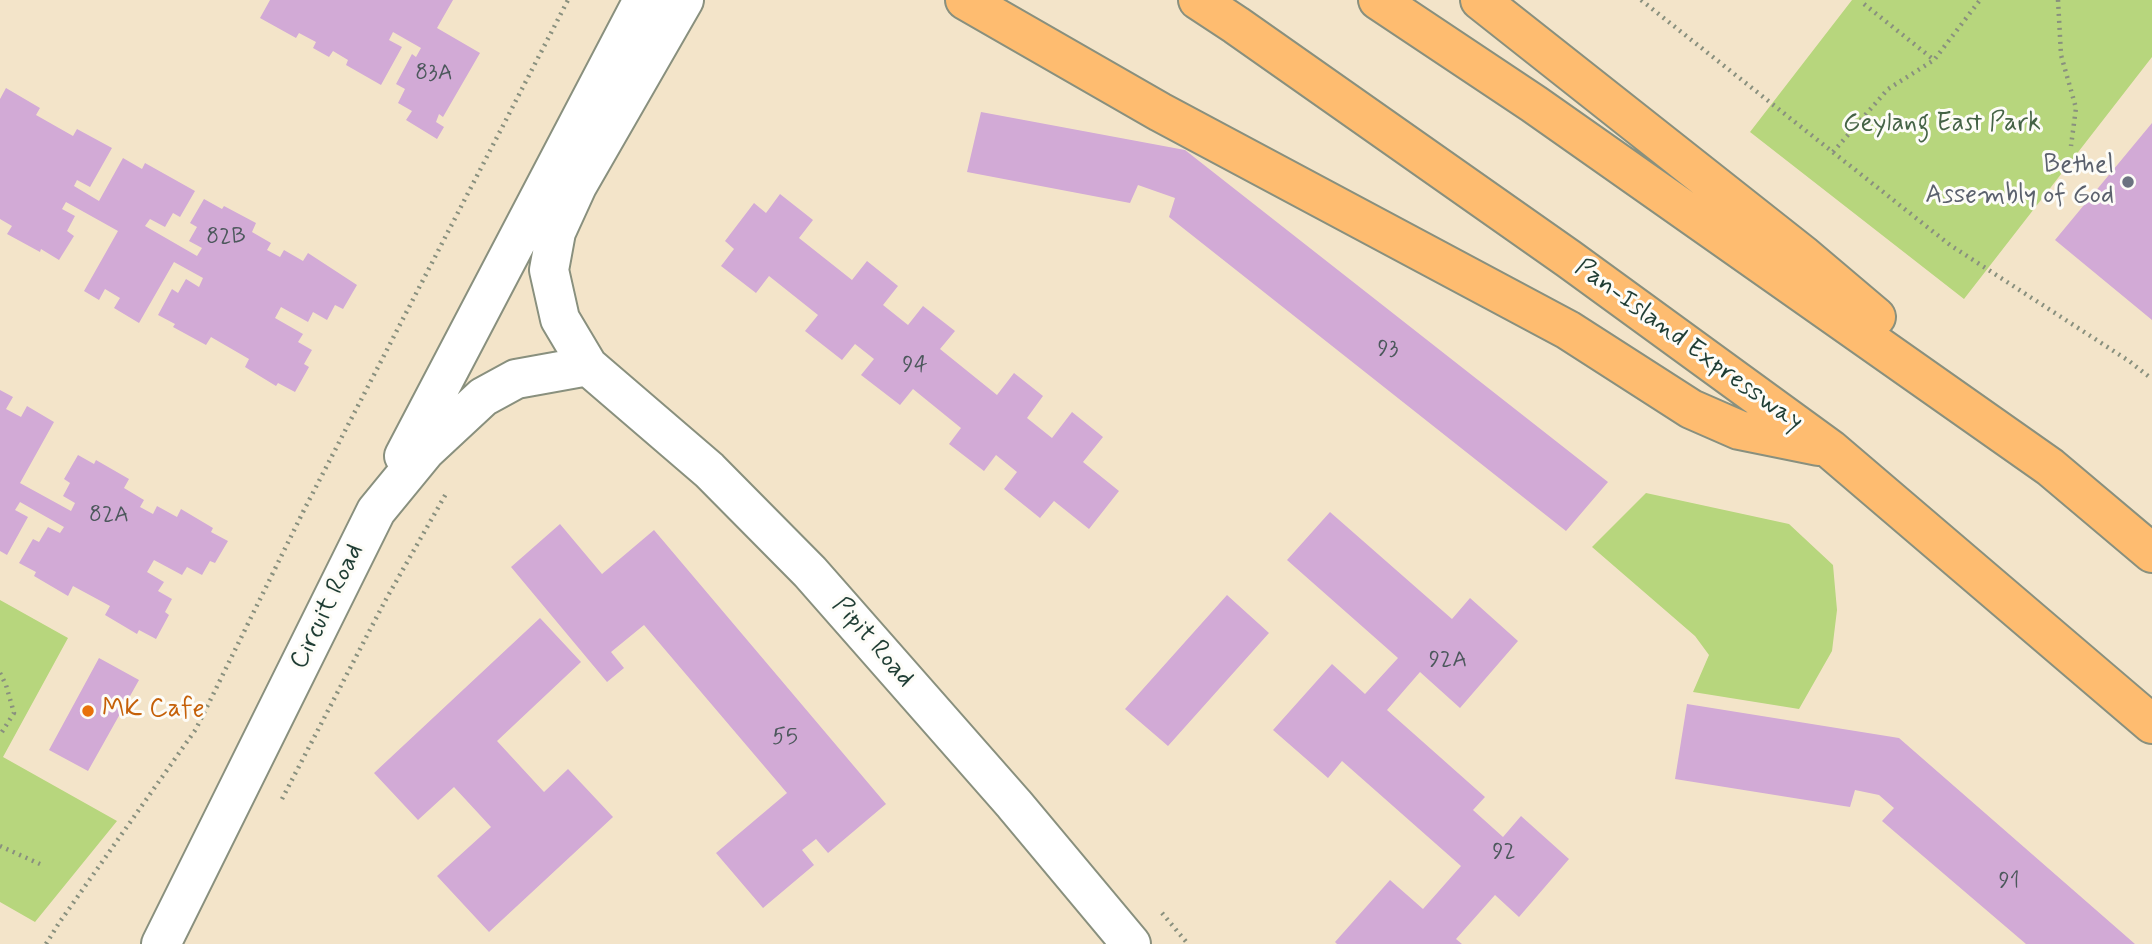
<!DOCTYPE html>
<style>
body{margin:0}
canvas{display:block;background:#f3e4c9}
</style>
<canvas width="2152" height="944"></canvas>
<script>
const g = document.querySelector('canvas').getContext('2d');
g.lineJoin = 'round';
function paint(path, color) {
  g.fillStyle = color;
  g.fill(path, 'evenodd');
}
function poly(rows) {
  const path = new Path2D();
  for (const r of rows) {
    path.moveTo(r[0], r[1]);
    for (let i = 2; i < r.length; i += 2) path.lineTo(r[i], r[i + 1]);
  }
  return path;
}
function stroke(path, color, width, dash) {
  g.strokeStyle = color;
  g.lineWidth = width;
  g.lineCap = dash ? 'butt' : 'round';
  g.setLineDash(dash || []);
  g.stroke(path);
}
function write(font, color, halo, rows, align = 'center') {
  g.font = font + ' Mynerve,sans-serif';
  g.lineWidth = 6;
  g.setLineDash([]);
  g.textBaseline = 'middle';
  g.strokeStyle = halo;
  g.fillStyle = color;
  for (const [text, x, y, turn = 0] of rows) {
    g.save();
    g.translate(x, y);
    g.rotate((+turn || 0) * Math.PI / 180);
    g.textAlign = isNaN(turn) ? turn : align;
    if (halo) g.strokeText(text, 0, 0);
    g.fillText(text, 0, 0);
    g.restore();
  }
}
const green = poly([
 [1852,0,2152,0,2152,57,1964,299,1750,132],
 [1646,493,1789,524,1833,565,1837,610,1832,651,1799,709,1693,692,1709,655,1695,636,1592,547],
 [0,600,68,638,3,757,117,821,35,922,0,902]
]);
const building = poly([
 [270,0,453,0,437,28,480,53,443,117,439,114,436,122,444,127,437,139,406,120,412,111,398,103,405,89,396,84,412,54,416,57,421,48,393,32,389,40,402,47,381,85,346,65,348,60,333,51,329,57,313,48,316,42,299,33,296,38,260,18],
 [6,88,40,108,36,115,73,136,77,129,112,148,90,187,77,180,74,186,99,201,123,158,142,169,145,163,195,191,180,217,173,213,165,227,150,219,145,226,197,256,202,248,189,241,197,227,190,223,204,199,222,209,224,206,256,223,252,232,271,243,267,250,280,257,284,250,303,261,308,253,357,285,343,309,335,305,327,320,313,312,308,322,281,307,275,318,303,334,298,342,312,350,304,364,309,367,295,392,278,383,276,386,245,367,249,359,211,337,206,345,173,327,175,324,158,315,172,289,178,293,186,279,199,287,203,278,174,262,139,323,114,308,120,298,105,289,99,300,84,291,118,231,66,202,62,209,75,216,67,231,74,236,59,260,41,249,40,252,7,234,12,226,0,219,0,99],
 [981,112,1185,150,1608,482,1566,531,1169,217,1175,198,1138,185,1130,203,967,172],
 [2152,123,2152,320,2055,240],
 [780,194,813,220,799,238,852,280,867,261,898,286,883,305,908,325,923,306,955,331,940,349,997,395,1014,373,1043,396,1027,418,1052,438,1072,412,1103,437,1083,462,1119,491,1089,529,1054,501,1040,518,1004,489,1017,472,996,455,984,471,949,444,961,428,913,389,900,405,861,375,874,359,855,344,842,360,805,331,818,315,769,276,756,293,721,266,734,249,725,241,754,203,766,213],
 [0,390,13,397,6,409,21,417,27,406,54,422,20,483,71,511,75,503,63,496,70,483,64,479,78,455,94,464,96,460,129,479,124,488,144,500,140,507,153,514,157,506,177,517,181,509,213,528,211,532,228,541,215,563,210,561,202,575,187,567,182,575,154,560,147,572,164,582,158,591,172,599,165,612,169,615,156,639,139,630,137,634,105,615,110,606,73,586,68,596,34,576,36,572,19,563,33,539,39,542,48,527,60,533,64,527,20,502,15,510,28,517,7,555,0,551],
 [1330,512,1452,619,1470,598,1518,641,1460,708,1420,672,1387,710,1485,797,1473,810,1503,837,1521,816,1569,859,1519,917,1495,895,1456,939,1462,944,1337,944,1335,942,1390,880,1423,909,1461,866,1342,761,1328,778,1273,730,1332,664,1365,694,1398,658,1287,560],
 [560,524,602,574,654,530,886,804,828,853,816,839,802,850,814,865,763,908,716,853,787,793,644,625,611,652,624,668,607,682,511,567],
 [1227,595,1269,633,1168,746,1125,709],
 [540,618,581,662,497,741,544,792,568,769,613,817,489,932,437,876,491,827,454,787,418,820,374,773],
 [99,658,139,680,88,771,49,750],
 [1687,704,1899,738,2135,944,2026,944,1882,821,1894,808,1879,795,1855,790,1850,807,1675,779]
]);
const path = poly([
 [1641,0,1950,245,2129,361,2152,379],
 [2058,0,2061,55,2076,108,2071,146],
 [1864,4,1934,60],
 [1833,152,1888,89,1934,60,1980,0],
 [0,673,6,685,14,713,0,735],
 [282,799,385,601,447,492],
 [0,846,40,864],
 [1162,913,1188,944],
 [46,944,59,923,196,729,304,510,568,0]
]);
const minor = poly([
 [684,0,577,186,556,232,549,270,560,319,588,366,709,470,810,572,1014,804,1131,944],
 [404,456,643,0],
 [161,944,376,511,426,450,483,397,516,379,588,366]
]);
const highway = poly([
 [965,0,1160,112,1568,330,1691,409,1739,430,1818,446],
 [1198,0,1236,25,1569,259,1830,449,2152,724],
 [1378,0,1534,104,2050,467,2152,553],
 [1480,0,1804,256,1876,317]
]);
const markers = [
 [2128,182,7,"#6b7280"],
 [88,711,7,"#e8710a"]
];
const numberNames = [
 ["83A",434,74],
 ["82B",226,238],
 ["93",1388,350],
 ["94",915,366],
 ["82A",109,516],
 ["92A",1448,661],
 ["55",785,738],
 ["92",1504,853],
 ["91",2009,882]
];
const parkNames = [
 ["Geylang East Park",1942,125]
];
const worshipNames = [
 ["Bethel",2114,167],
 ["Assembly of God",2114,197]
];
const streetNames = [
 ["Pan-Island Expressway",1688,346,36],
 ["Circuit Road",328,607,-64],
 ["Pipit Road",872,643,49]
];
const foodNames = [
 ["MK Cafe",102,711]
];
paint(green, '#b7d67d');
paint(building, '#d2aad6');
stroke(minor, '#89907e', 42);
stroke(highway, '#89907e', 42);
stroke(path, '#89907e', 4.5, [2, 5]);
stroke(minor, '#fff', 38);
stroke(highway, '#febc70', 38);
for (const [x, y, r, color] of markers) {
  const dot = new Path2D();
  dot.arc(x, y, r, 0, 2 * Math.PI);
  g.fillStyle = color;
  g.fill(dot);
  stroke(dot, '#fdfcf7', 2.5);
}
write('23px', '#4c585c', null, numberNames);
write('26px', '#456346', '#fdfcf7', parkNames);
write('26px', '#5b616d', '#fdfcf7', worshipNames, 'right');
write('26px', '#1f3d34', '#fdfcf7', streetNames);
write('26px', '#c56008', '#fdfcf7', foodNames, 'left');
</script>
